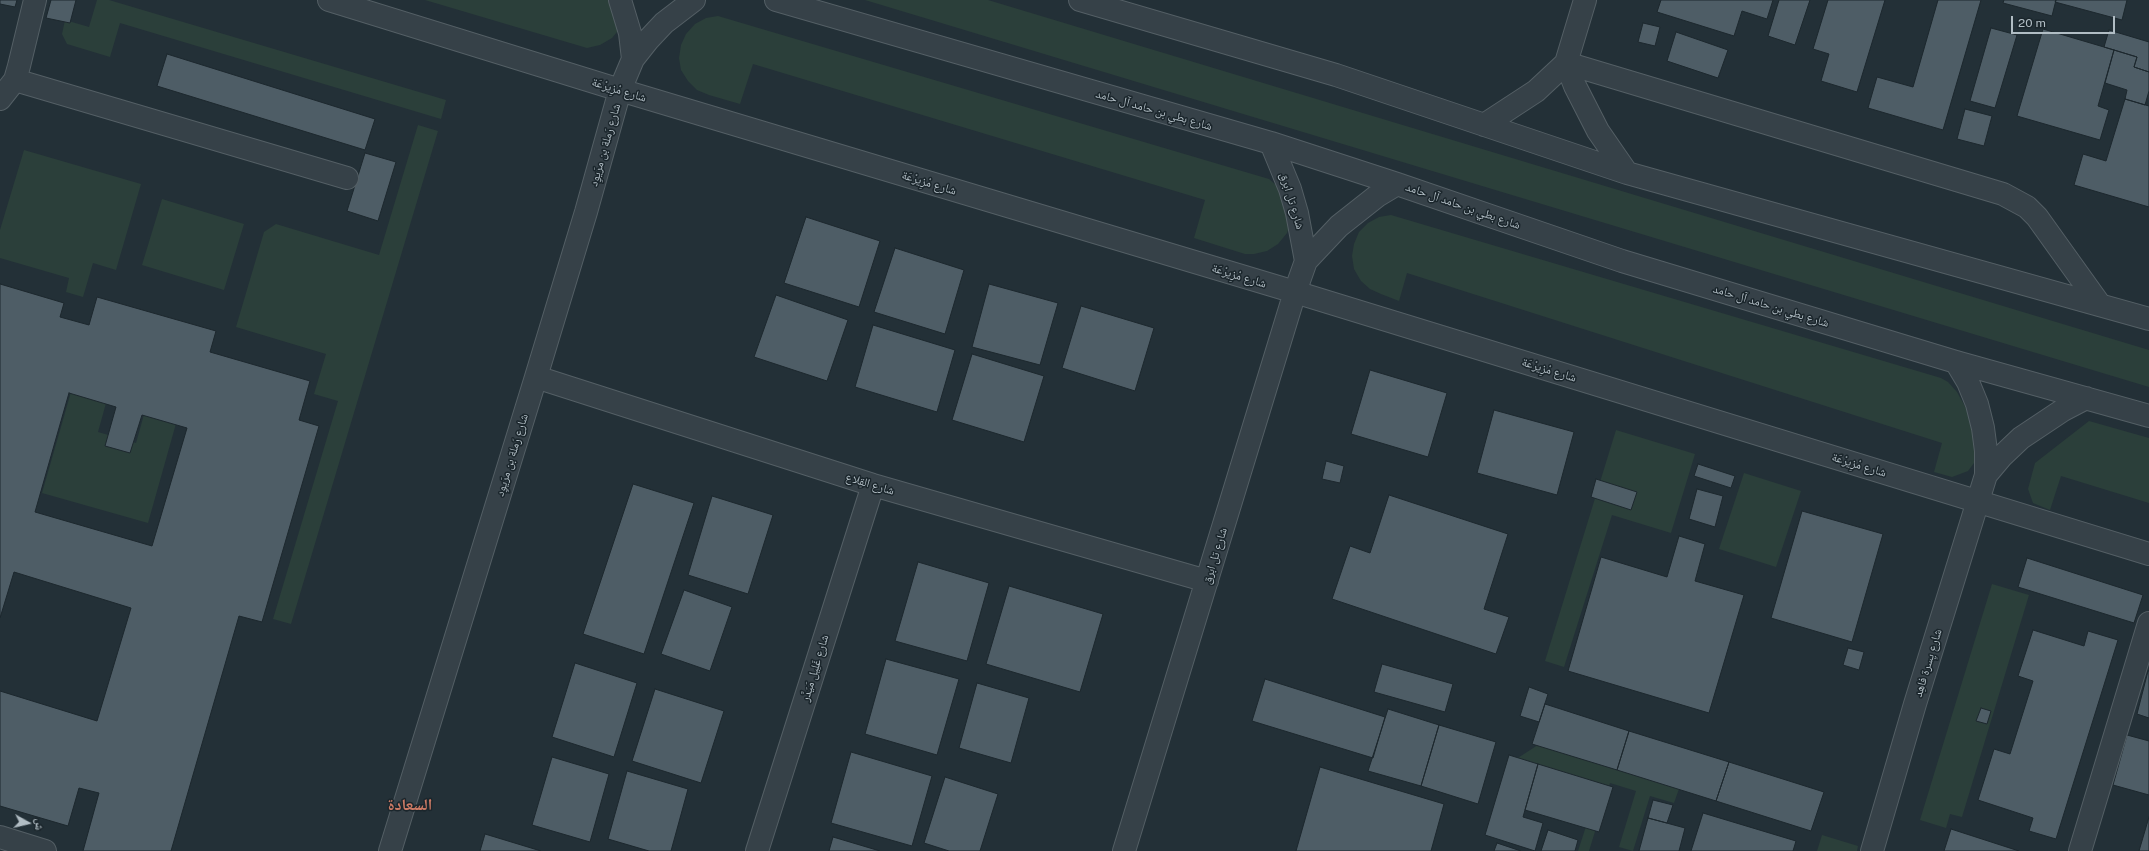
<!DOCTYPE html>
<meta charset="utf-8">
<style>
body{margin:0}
#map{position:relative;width:2149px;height:851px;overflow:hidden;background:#233037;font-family:"Public Sans","Noto Naskh Arabic",sans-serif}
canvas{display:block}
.north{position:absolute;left:8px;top:803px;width:40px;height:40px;-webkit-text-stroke:3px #1b262c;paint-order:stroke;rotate:98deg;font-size:11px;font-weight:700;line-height:16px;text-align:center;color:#b1bdc4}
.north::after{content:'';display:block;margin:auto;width:14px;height:18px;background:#b1bdc4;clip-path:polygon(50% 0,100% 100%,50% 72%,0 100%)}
.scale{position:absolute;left:2011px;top:16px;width:104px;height:18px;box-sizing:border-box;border:2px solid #b1bdc4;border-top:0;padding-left:5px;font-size:12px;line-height:14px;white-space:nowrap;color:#b1bdc4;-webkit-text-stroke:3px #1b262c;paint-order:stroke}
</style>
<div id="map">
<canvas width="2149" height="851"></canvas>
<div class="north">ش</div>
<div class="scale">20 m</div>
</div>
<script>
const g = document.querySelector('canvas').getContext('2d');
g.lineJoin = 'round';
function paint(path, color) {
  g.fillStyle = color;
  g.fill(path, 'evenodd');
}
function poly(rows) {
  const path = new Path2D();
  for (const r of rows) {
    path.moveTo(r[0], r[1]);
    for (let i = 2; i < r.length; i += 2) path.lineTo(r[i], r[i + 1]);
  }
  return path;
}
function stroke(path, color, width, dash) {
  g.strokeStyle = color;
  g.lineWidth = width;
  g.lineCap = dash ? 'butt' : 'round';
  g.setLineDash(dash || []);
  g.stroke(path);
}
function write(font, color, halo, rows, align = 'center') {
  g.font = font + ' "Public Sans","Noto Naskh Arabic",sans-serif';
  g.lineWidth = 3;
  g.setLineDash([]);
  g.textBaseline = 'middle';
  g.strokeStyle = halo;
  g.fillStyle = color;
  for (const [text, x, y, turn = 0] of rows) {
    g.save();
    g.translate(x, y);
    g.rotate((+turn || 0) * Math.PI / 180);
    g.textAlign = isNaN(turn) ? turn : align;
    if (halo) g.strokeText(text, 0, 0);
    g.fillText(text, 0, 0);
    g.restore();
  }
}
const green = poly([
 [97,0,109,0,446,100,441,119,120,23,110,57,67,44,62,34,65,20,89,27],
 [425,0,624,0,621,27,612,38,600,45,587,48],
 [865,0,988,0,2149,350,2149,387],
 [718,16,1269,179,1285,193,1291,220,1287,233,1278,244,1267,251,1254,254,1245,254,1194,238,1205,200,753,64,740,104,709,95,697,90,688,81,681,70,679,58,681,45,686,34,695,24,706,18],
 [418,125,438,131,291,624,273,619,338,401,314,394,326,354,236,327,264,232,276,224,379,255],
 [24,150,141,184,116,270,93,263,83,297,66,292,69,278,0,258,0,230],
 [162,199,244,224,224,290,142,265],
 [1391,215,1941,378,1948,382,1957,392,1973,421,1977,459,1968,471,1952,477,1934,472,1942,443,1407,273,1399,301,1381,294,1370,289,1361,281,1354,269,1352,256,1354,244,1359,232,1368,223,1379,217],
 [73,385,108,396,98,432,136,443,145,411,177,420,148,523,42,493],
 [2089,421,2149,438,2149,503,2061,476,2050,510,2033,503,2028,489,2035,463],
 [1616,430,1695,454,1671,533,1612,515,1564,667,1545,661],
 [1744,473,1801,491,1776,567,1719,549],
 [1992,584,2029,595,1962,817,1950,814,1946,828,1920,820],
 [1541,743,1680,786,1674,803,1650,796,1633,851,1619,847,1636,791,1610,783,1589,851,1578,851,1589,817,1543,803,1497,810,1510,763],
 [1822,835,1858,846,1857,851,1817,851]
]);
const building = poly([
 [0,0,17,0,15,7,0,4,0,0],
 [51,0,76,0,70,23,46,18,51,0],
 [1661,0,1773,0,1767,19,1742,11,1734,36,1657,12,1661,0],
 [1779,0,1810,0,1795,45,1768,36,1779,0],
 [1828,0,1885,0,1857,92,1821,81,1829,54,1813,49,1828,0],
 [1938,0,1981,0,1943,130,1868,108,1877,77,1913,87,1938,0],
 [2004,0,2056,0,2052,16,2003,3,2004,0],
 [2056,0,2127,0,2122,20,2055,2,2056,0],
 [1643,23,1660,27,1655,46,1638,42,1643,23],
 [1991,28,2017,35,1995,108,1970,101,1991,28],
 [2043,29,2114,50,2098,106,2109,110,2100,140,2017,116,2043,29],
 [2109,30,2149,42,2149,72,2134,67,2137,57,2104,47,2109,30],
 [1676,32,1728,50,1718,78,1667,61,1676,32],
 [2114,50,2137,57,2134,67,2149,72,2149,91,2145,105,2125,99,2127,90,2105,83,2114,50],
 [167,54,375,119,365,150,157,86,167,54],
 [2125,99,2149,106,2149,207,2074,185,2083,154,2106,161,2125,99],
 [1965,109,1992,116,1984,146,1957,139,1965,109],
 [365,153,396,162,378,221,347,211,365,153],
 [806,217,880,241,859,307,784,283,806,217],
 [895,248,964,270,945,334,874,312,895,248],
 [0,284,64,303,60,317,89,325,97,297,216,331,210,352,310,381,299,420,319,426,262,622,239,616,171,851,83,851,99,793,79,788,68,826,0,806,0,691,97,721,131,608,14,572,0,618,0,284],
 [69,393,116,407,105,446,130,453,142,415,187,428,152,546,35,512,69,393],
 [989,284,1058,303,1040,365,972,347,989,284],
 [776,295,848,320,827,381,754,357,776,295],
 [1081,306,1154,328,1135,391,1062,368,1081,306],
 [873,325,955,350,937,412,855,387,873,325],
 [972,354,1044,376,1024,442,952,420,972,354],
 [1370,370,1447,393,1428,457,1351,434,1370,370],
 [1494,410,1574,432,1557,495,1477,473,1494,410],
 [1326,461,1344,466,1340,483,1322,479,1326,461],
 [1698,464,1735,476,1731,488,1694,476,1698,464],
 [1596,479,1637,492,1631,510,1591,497,1596,479],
 [633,484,694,503,644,654,583,634,633,484],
 [1697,489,1723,496,1715,527,1689,519,1697,489],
 [1389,495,1508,534,1484,609,1509,617,1496,654,1332,599,1350,546,1370,553,1389,495],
 [712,496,773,515,748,594,688,575,712,496],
 [1802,511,1883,534,1852,642,1771,618,1802,511],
 [1679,536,1705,544,1695,581,1744,595,1709,713,1568,671,1601,557,1667,577,1679,536],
 [2027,558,2143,595,2134,623,2018,587,2027,558],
 [918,562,989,583,967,661,895,641,918,562],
 [1009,586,1103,614,1080,692,986,664,1009,586],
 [684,590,732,607,710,671,661,654,684,590],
 [2033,630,2084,646,2088,631,2118,640,2056,839,2029,831,2033,818,1978,800,1994,749,2010,754,2033,681,2018,676,2033,630],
 [1848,648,1864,652,1859,670,1843,665,1848,648],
 [886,659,959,679,937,755,865,734,886,659],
 [575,663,637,683,614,757,552,737,575,663],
 [1382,664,1453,684,1445,712,1374,692,1382,664],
 [2148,671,2149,671,2149,718,2137,714,2148,671],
 [1265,679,1385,717,1373,758,1252,721,1265,679],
 [977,683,1029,698,1011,763,959,748,977,683],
 [1529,687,1548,694,1539,722,1520,716,1529,687],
 [655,689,724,711,701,783,632,761,655,689],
 [1545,704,1629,731,1617,770,1532,744,1545,704],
 [1981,708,1991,711,1987,724,1976,721,1981,708],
 [1388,709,1439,725,1421,786,1368,771,1388,709],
 [1439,725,1496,742,1478,804,1421,786,1439,725],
 [1629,731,1729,762,1716,801,1617,770,1629,731],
 [2127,735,2149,741,2149,795,2113,785,2127,735],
 [851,752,932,776,912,846,831,823,851,752],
 [1509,755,1538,764,1523,817,1543,823,1535,851,1485,835,1509,755],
 [552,757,609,774,590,842,532,825,552,757],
 [1729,762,1824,792,1811,831,1716,801,1729,762],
 [1538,764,1613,787,1599,832,1525,810,1538,764],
 [1320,767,1444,804,1431,851,1296,851,1320,767],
 [627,771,688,789,671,851,649,851,608,839,627,771],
 [945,777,998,794,980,851,949,851,924,843,945,777],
 [1653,800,1673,805,1667,823,1648,818,1653,800],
 [1703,813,1796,841,1793,851,1691,851,1703,813],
 [2149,817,2149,851,2139,851,2149,817],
 [1648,818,1685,828,1679,851,1639,851,1648,818],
 [1951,829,2019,851,1944,851,1951,829],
 [1548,830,1578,840,1575,851,1541,851,1548,830],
 [485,834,541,851,480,851,485,834],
 [833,837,880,851,829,851,833,837],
 [1497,843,1521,851,1494,851,1497,843]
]);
const minor = poly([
 [329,0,620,90,1295,292,2149,554],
 [620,0,630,33,633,59],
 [776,0,1271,143,1397,184,1622,261,1956,362,2149,416],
 [1080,0,1336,75,1627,173,2149,319],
 [1566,63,2003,194,2027,207,2037,217,2100,305],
 [1566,63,1575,86,1598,131,1627,173],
 [15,80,347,178],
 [0,99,15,80,19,66,35,0],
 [1484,125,1536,91,1566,63,1585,0],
 [1271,143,1290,189,1297,213,1306,261],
 [536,377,873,485,1207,581],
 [1986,475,2002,456,2021,438,2063,410,2086,398],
 [0,837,45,851],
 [390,851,536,377,586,212,620,90,633,59,648,40,664,23,694,0],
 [757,851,873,485],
 [1124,851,1295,292,1306,261,1339,226,1377,196,1397,184],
 [1872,851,1915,704,1986,475,1986,451,1983,428,1977,404,1968,382,1956,362],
 [2080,851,2149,623]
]);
const streetNames = [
 ["شارع مْزِيرْعَة",619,90,17],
 ["شارع بطي بن حامد آل حامد",1154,110,16],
 ["شارع رَملة بن مرَيوِد",605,145,-74],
 ["شارع مْزِيرْعَة",929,183,17],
 ["شارع تل ابرق",1292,201,73],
 ["شارع بطي بن حامد آل حامد",1463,206,19],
 ["شارع مْزِيرْعَة",1239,276,17],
 ["شارع بطي بن حامد آل حامد",1771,306,17],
 ["شارع مْزِيرْعَة",1549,370,17],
 ["شارع رَملة بن مرَيوِد",512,455,-73],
 ["شارع مْزِيرْعَة",1859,465,17],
 ["شارع القِلاع",870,484,17],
 ["شارع تل ابرق",1215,556,-73],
 ["شارع يِسرة فاهِد",1928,663,-73],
 ["شارع غَلِيل مَيَدَّر",815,668,-73]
];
const districtNames = [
 ["السعادة",410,805]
];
paint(green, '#2b3f3a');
paint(building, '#4e5d66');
stroke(building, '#1d282e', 1);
stroke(minor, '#545f65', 24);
stroke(minor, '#364148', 22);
write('12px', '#b1bdc4', '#1b262c', streetNames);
write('bold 16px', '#cb7a65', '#1b262c', districtNames);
</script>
